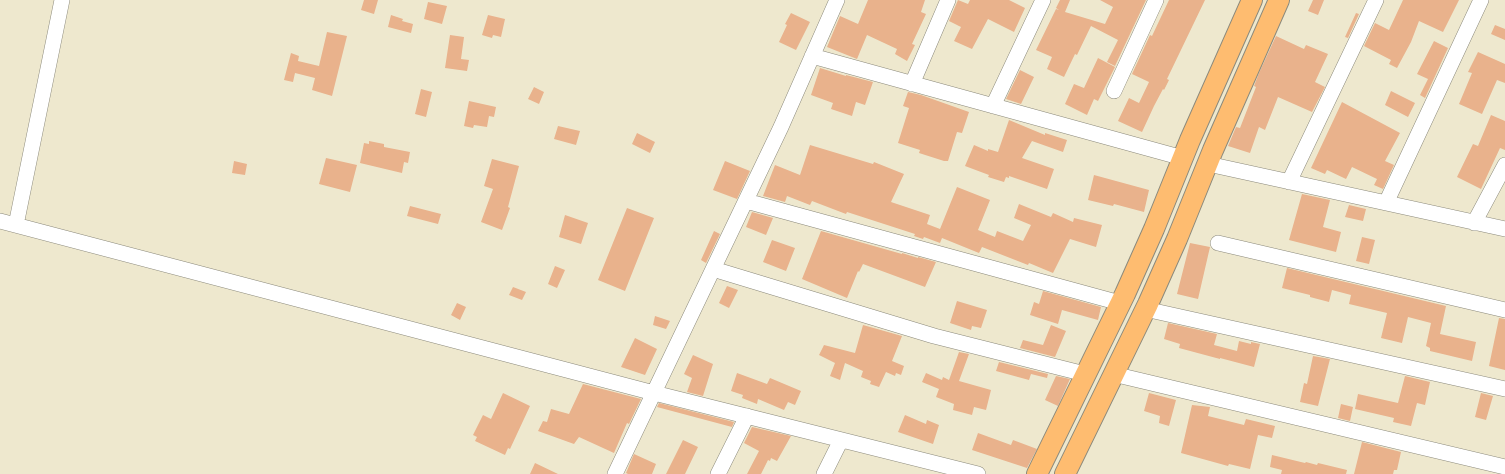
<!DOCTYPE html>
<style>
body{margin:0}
canvas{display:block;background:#eee8ce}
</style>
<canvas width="1505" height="474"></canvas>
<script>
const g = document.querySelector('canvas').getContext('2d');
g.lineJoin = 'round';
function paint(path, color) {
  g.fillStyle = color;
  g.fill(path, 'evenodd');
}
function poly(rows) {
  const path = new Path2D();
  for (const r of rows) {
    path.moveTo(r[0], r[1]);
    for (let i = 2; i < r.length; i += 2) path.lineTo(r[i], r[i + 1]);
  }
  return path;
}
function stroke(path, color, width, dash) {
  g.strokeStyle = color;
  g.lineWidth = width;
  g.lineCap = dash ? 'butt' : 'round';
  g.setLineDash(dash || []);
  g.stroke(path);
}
const building = poly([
 [364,0,378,0,374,14,361,10],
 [868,0,925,0,921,12,926,14,912,44,915,45,907,61,895,54,897,49,867,35,857,59,827,47,840,16,858,24],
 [958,0,968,4,970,0,1009,0,1025,8,1014,32,988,19,972,49,954,41,961,27,949,21],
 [1060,0,1070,0,1065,12,1105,24,1113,7,1100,0,1146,0,1115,66,1107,62,1118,40,1091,26,1077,55,1075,54,1064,77,1047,69,1052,57,1036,50,1056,9,1059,10,1056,8],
 [1169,0,1205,0,1167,79,1169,80,1164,90,1163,89,1154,106,1142,132,1118,121,1129,98,1139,103,1149,82,1132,74,1150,35,1152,36],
 [1313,0,1324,0,1318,15,1308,11],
 [1403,0,1459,0,1443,32,1419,21,1411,42,1397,68,1389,64,1391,60,1364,46,1375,23,1389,30],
 [428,2,447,6,442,24,424,19],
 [791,13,810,22,796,50,779,42,787,25,785,24],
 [1356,13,1359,14,1348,38,1345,37],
 [391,15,403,19,402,21,413,24,411,33,388,27],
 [488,15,505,19,501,37,493,35,492,38,482,35],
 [1495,25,1505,29,1505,40,1491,34],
 [327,32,347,36,332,96,312,90,315,78,295,73,293,82,284,80,291,53,299,56,298,61,319,66],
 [450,35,464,37,461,59,469,60,467,71,445,68],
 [1276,36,1304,49,1306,45,1328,54,1315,82,1325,87,1312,112,1278,97,1265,130,1259,127,1250,153,1228,146,1236,127,1240,128,1256,87,1254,86,1259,73],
 [1434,41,1448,48,1425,98,1420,95,1428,79,1417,74],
 [1478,52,1505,64,1505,83,1497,80,1482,114,1459,104,1472,73,1468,72],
 [1098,58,1115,67,1098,101,1094,99,1087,115,1065,104,1074,84,1084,88],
 [820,68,846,76,846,75,873,82,865,105,856,102,852,116,831,109,833,103,811,95],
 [1020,70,1034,77,1021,104,1006,99],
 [534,87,544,92,539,104,528,99],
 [421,89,432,92,426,117,415,114],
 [1391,91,1415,103,1408,117,1385,105],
 [908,92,921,95,969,112,962,133,957,132,948,161,944,161,919,153,920,150,898,143,909,108,903,106],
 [469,101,496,107,494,117,489,116,487,127,474,125,473,128,464,126],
 [1342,102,1400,133,1385,161,1394,165,1383,189,1374,185,1377,179,1352,167,1346,179,1327,170,1325,174,1311,168],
 [1491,115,1505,121,1505,150,1500,148,1481,189,1457,177,1473,144,1478,146],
 [1009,120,1045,135,1045,133,1067,140,1063,152,1032,141,1022,158,1054,169,1047,189,1009,176,1009,178,1006,177,1004,182,988,177,989,175,965,166,974,145,988,151,988,149,998,152],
 [558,126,580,131,576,145,554,139],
 [637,133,655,142,650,153,632,144],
 [369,141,384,144,384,147,410,152,408,163,404,162,402,173,360,163,364,143,369,144],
 [810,145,873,164,874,162,904,174,891,202,930,215,927,224,940,229,957,187,990,200,978,230,995,237,997,231,1023,241,1031,225,1014,218,1019,204,1051,217,1053,213,1073,222,1074,218,1102,225,1096,247,1070,239,1053,273,1029,263,1028,265,982,247,979,253,942,238,940,243,924,237,923,239,914,236,915,234,847,212,846,214,812,201,810,205,787,196,785,202,763,196,775,165,800,175],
 [326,158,357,165,350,192,319,184],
 [492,159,519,166,508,207,510,208,502,230,481,222,493,189,484,186],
 [234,161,247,164,245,175,232,173],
 [725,161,750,171,737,199,713,190],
 [1094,175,1149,190,1144,212,1114,204,1113,206,1088,200],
 [1302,194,1330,200,1323,227,1341,232,1336,252,1289,240],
 [1349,205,1366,209,1363,221,1345,217],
 [410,206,441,214,438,224,407,216],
 [627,208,654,218,625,291,598,280],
 [752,212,773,218,766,235,746,227],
 [565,215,588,223,581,244,559,237],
 [714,231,720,234,706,263,701,260],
 [821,231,902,254,902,253,918,258,918,257,936,262,925,287,863,264,859,272,858,271,847,298,802,279],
 [1362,237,1375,240,1369,264,1356,261],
 [772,240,795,248,786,271,763,262],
 [1190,243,1210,247,1198,299,1177,294],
 [555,266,565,270,557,288,548,284],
 [1287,268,1446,306,1440,334,1476,342,1472,361,1430,351,1430,348,1426,346,1431,323,1408,317,1402,343,1381,338,1387,313,1349,304,1351,295,1332,290,1329,302,1310,297,1310,295,1282,288],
 [727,286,738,290,729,308,719,303],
 [513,287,526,292,522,300,509,295],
 [1043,291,1101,307,1098,320,1062,310,1058,324,1030,315,1034,302,1039,304],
 [957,301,987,310,981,328,972,326,971,330,950,323],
 [457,303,466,307,460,320,451,315],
 [655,316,670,321,666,329,653,325],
 [1499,318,1505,319,1505,370,1489,366],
 [1168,323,1217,334,1214,345,1237,351,1239,341,1251,344,1251,342,1260,344,1254,367,1220,358,1220,359,1179,348,1180,344,1164,339],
 [863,325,902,336,892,361,904,366,901,375,896,373,895,376,886,372,879,387,870,384,871,381,861,377,863,371,845,363,840,380,830,376,835,363,819,355,824,345,855,353],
 [1051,325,1066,331,1055,357,1020,348,1023,340,1043,345],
 [635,338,657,349,645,375,621,367],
 [959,352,969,354,959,381,991,390,986,410,974,407,972,415,953,410,954,404,936,397,939,389,922,382,926,373,942,380,943,377,949,380],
 [693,355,713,364,703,396,687,392,692,378,684,374],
 [1313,356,1330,359,1318,406,1300,402,1304,383,1307,384],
 [999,362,1048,374,1047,378,1031,374,1029,380,996,371],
 [737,373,767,384,770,378,801,391,795,405,788,402,784,410,758,399,757,404,742,398,743,395,731,391],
 [1056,376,1070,379,1058,406,1045,400],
 [1405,376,1430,382,1425,405,1417,403,1411,426,1393,422,1394,418,1355,409,1358,394,1398,403],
 [583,384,641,399,629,424,627,423,614,453,579,437,574,444,538,431,543,421,547,422,551,409,569,414],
 [503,393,530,406,510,449,508,448,505,455,475,441,477,437,473,435,483,415,491,419],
 [1149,393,1176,400,1169,426,1159,423,1160,416,1144,411],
 [1481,393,1493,396,1486,420,1475,417],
 [659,403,734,422,732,427,657,407],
 [1341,404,1353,407,1350,421,1338,418],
 [1192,405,1210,407,1208,416,1244,425,1246,419,1275,426,1272,438,1258,435,1250,469,1229,464,1228,466,1181,453],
 [905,415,926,424,927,420,939,425,933,444,898,432],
 [752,427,791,436,777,461,771,458,770,461,768,460,761,474,747,474,759,451,744,443],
 [978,433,1011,445,1013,440,1037,449,1027,468,972,450],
 [683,440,698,447,685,474,666,474],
 [1362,442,1401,452,1397,470,1394,470,1393,474,1354,474],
 [634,454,656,464,652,474,628,474,626,473],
 [1272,455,1305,463,1306,462,1317,465,1318,463,1347,470,1346,474,1281,474,1282,470,1270,467],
 [535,463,558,474,530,474]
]);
const minor = poly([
 [812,56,1183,158],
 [912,84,948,0],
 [1114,91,1156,0],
 [993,106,1043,0],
 [1208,164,1505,229],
 [1289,182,1376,0],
 [746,201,1120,303],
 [1386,203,1481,0],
 [0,221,654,393,978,474],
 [1474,223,1505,165],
 [16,225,62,0],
 [1218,243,1505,310],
 [713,269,934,336,1085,374],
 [1145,309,1505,389],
 [1113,374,1505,467],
 [615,474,781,127,837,0],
 [718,474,747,416],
 [824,474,841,440]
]);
const major = poly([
 [1037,474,1125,294,1154,229,1190,140,1252,0],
 [1065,474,1148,304,1177,239,1213,150,1279,0]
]);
paint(building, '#e9b28c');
stroke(minor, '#8c8a7c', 16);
stroke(major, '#8c8a7c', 22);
stroke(minor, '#fff', 15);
stroke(major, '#febc70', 20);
</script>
